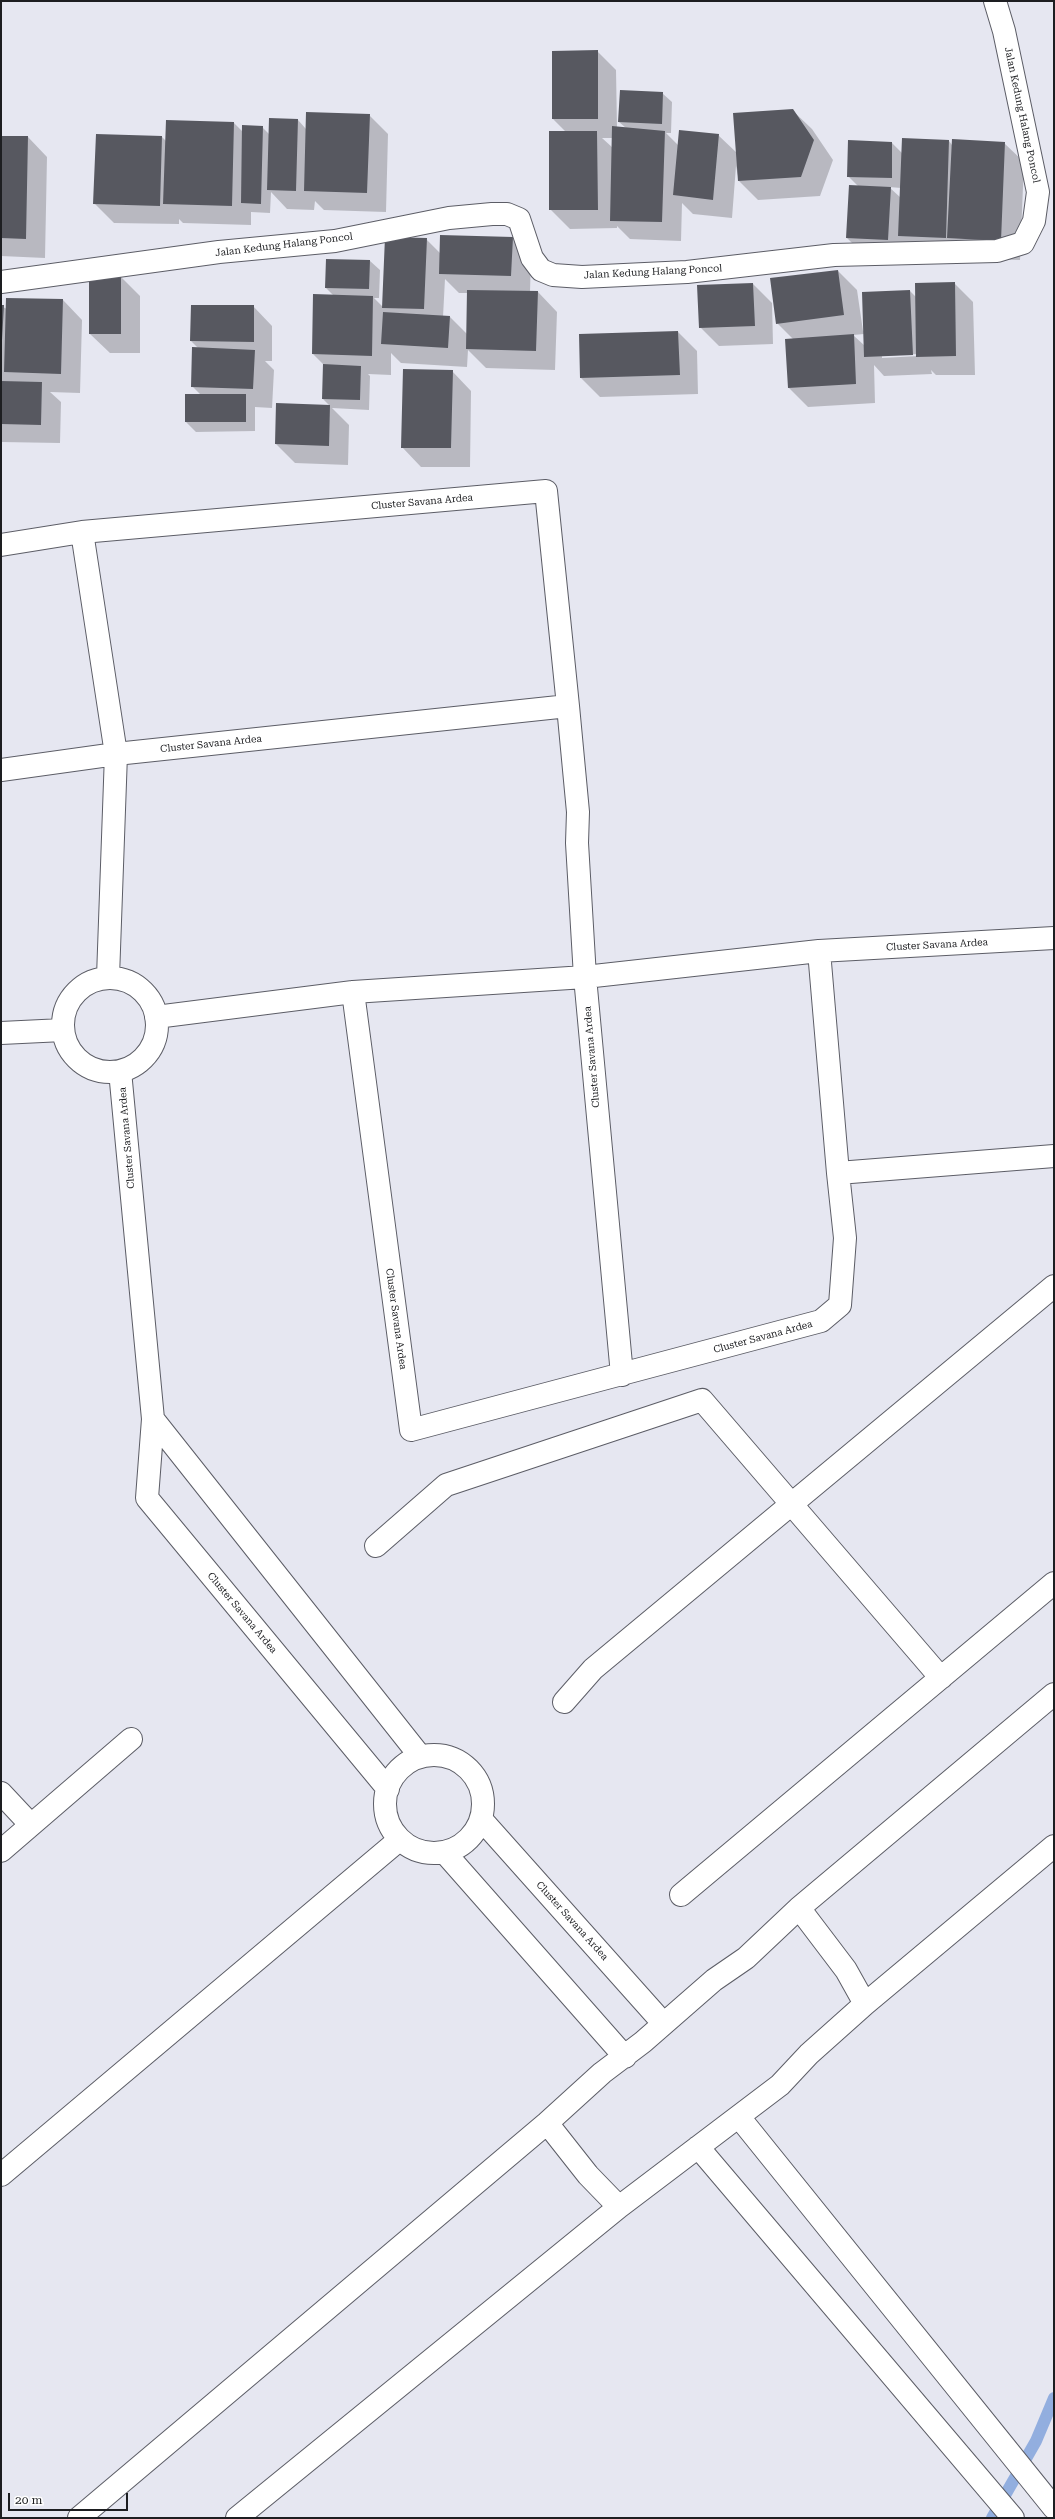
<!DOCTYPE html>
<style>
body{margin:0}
#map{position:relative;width:1055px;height:2519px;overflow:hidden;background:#e6e7f1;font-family:"Roboto Serif",serif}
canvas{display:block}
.frame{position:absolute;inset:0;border:2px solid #1d1e21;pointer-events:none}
.scale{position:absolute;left:8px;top:2493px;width:120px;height:18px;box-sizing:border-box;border:2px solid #1d1e21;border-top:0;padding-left:5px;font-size:12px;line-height:14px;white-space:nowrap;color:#1d1e21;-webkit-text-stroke:3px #fff;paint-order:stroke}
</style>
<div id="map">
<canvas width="1055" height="2519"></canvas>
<div class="frame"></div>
<div class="scale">20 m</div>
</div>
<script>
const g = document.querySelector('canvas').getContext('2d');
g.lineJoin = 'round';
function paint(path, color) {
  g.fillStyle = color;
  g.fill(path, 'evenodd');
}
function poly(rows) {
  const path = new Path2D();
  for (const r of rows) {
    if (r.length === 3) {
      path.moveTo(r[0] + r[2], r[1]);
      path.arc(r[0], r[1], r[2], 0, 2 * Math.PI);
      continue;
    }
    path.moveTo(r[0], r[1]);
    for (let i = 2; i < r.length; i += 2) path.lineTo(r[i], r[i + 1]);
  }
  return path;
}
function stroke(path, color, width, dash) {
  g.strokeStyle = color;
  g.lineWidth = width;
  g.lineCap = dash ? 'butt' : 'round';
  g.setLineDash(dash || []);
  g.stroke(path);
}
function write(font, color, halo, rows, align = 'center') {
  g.font = font + ' "Roboto Serif",serif';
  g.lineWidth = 4;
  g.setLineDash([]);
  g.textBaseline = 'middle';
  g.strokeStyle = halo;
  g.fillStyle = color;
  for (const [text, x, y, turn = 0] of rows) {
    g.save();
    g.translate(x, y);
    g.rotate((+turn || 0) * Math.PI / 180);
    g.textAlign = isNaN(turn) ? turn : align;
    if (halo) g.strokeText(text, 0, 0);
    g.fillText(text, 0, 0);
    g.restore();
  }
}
const shadow = poly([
 [597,51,616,70,617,127,626,128,619,122,662,93,672,102,671,133,666,133,679,146,718,135,737,153,792,110,812,129,833,160,820,196,758,200,739,181,736,166,732,218,693,214,682,203,681,241,630,239,617,226,617,228,570,229,550,209,566,132,553,119],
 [602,138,613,138,613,148],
 [369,115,388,134,386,212,324,210,315,201,314,210,287,209,271,192,270,213,251,212,251,225,183,223,179,219,179,224,114,223,94,203,162,137,166,141,234,123,243,132,262,127,270,135,298,120,306,129],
 [1,137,28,137,47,157,45,258,1,256],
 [949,141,952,145,1004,143,1024,162,1020,260,866,257,847,238,858,186,848,176,892,143,902,153],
 [889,187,901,188,901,198],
 [512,238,531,257,530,292,538,292,557,312,555,370,486,368,468,350,467,367,401,363,391,353,391,375,368,374,370,376,369,410,332,408,349,425,348,465,295,463,276,444,330,406,323,399,324,365,313,354,334,296,326,288,327,260,370,261,380,270,379,298,374,298,383,307,426,239,440,253],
 [445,279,459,293,468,293,467,334,450,317,443,317],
 [838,271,857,290,863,331,910,291,916,297,954,283,973,302,975,375,936,375,931,370,932,374,884,376,874,365,875,403,808,407,789,388,793,339,777,323],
 [864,334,865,346,853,335],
 [918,354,918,356,882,358,882,356],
 [120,276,140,296,140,353,110,353,90,334],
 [753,284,772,303,773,344,719,346,700,327],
 [63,300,82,320,80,393,50,392,61,402,60,443,1,442,1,306,7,309],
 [253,306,272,326,272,361,265,361,274,370,272,408,255,407,255,431,196,432,186,422,201,395,192,386,199,349,191,341],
 [678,332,697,351,698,394,600,397,581,378],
 [452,371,471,391,470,467,421,467,402,447]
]);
const stream = poly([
 [992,2518,1036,2441,1054,2398]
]);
const building = poly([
 [598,50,598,119,552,119,552,51],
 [620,90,663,92,662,124,618,122],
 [793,109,814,140,801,177,738,181,733,113],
 [306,112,370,114,367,193,304,191],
 [269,118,298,119,296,191,267,190],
 [166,120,234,122,232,206,163,204],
 [242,125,263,126,261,204,241,203],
 [612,126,665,131,662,222,610,221],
 [679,130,719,134,713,200,673,195],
 [549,131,597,131,598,210,549,210],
 [96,134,162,136,160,206,93,204],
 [1,136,28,136,26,239,1,238],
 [902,138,949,140,946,238,898,236],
 [952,139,1005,142,1001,241,947,238],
 [848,140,892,142,892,178,847,177],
 [849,185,891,187,888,240,846,238],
 [440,235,513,237,511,276,439,274],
 [385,237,427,238,424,309,382,308],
 [326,259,370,260,369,289,325,288],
 [838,270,844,315,776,324,770,278],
 [121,275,121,334,89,334,89,276],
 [955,282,956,356,916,357,915,283],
 [753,283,755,326,699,328,697,285],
 [467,290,538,291,536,351,466,349],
 [910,290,913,355,864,357,862,292],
 [313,294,373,296,372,356,312,354],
 [6,298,63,299,61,374,4,372],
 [1,305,4,305,2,340,1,340],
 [191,305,254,305,254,342,190,341],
 [383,312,450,316,448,348,381,344],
 [678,331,680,375,580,378,579,334],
 [854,334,856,384,788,388,785,339],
 [192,347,255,350,253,389,191,387],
 [323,364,361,366,360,400,322,399],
 [403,369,453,370,451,448,401,448],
 [1,381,42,382,41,425,1,424],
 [185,394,246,394,246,422,185,422],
 [276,403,330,405,329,446,275,444]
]);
const minor = poly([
 [1,282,219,252,335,241,449,218,492,214,507,214,519,219,532,258,541,270,553,275,582,277,687,272,834,255,997,251,1023,243,1034,221,1038,192,1004,31,995,1],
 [82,532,116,754,108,977],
 [1,545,82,532,546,491,568,706],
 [1,770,116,754,568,706,578,812,577,843,585,977,622,1375],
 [110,1025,47],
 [353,992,411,1430,821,1321,840,1305,845,1238,838,1173,819,951],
 [156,1017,353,992,585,977,819,951,1054,938],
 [1,1033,63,1030],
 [120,1071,153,1419,147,1498,388,1789],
 [838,1173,1054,1156],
 [153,1419,420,1756],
 [376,1546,446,1485,702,1400,941,1678],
 [564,1702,593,1669,1054,1286],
 [434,1804,49],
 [1,1793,31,1825],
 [481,1819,663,2023],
 [1,1851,131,1739],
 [445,1853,625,2057],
 [681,1895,1054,1583],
 [799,1908,1054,1694],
 [865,2004,1054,1846],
 [739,2117,1054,2508],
 [698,2147,1013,2518],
 [1,2175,399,1840],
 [79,2518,547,2123,602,2073,643,2042,714,1980,746,1958,799,1908,846,1970,865,2004,809,2054,780,2085,619,2207,588,2175,547,2123],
 [237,2518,619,2207]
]);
const streetNames = [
 ["Jalan Kedung Halang Poncol",1022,115,78],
 ["Jalan Kedung Halang Poncol",284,245,-7],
 ["Jalan Kedung Halang Poncol",653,272,-3],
 ["Cluster Savana Ardea",422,502,-5],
 ["Cluster Savana Ardea",211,744,-6],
 ["Cluster Savana Ardea",937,945,-3],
 ["Cluster Savana Ardea",592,1057,-95],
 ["Cluster Savana Ardea",127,1138,-95],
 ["Cluster Savana Ardea",396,1319,82],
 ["Cluster Savana Ardea",763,1337,-15],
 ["Cluster Savana Ardea",242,1613,50],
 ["Cluster Savana Ardea",572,1921,48]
];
paint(shadow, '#0003');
stroke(stream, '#92aedf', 12);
paint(building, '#575860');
stroke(minor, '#5c5d66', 24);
stroke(minor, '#fff', 22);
write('10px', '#1d1e21', '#fff', streetNames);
</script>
